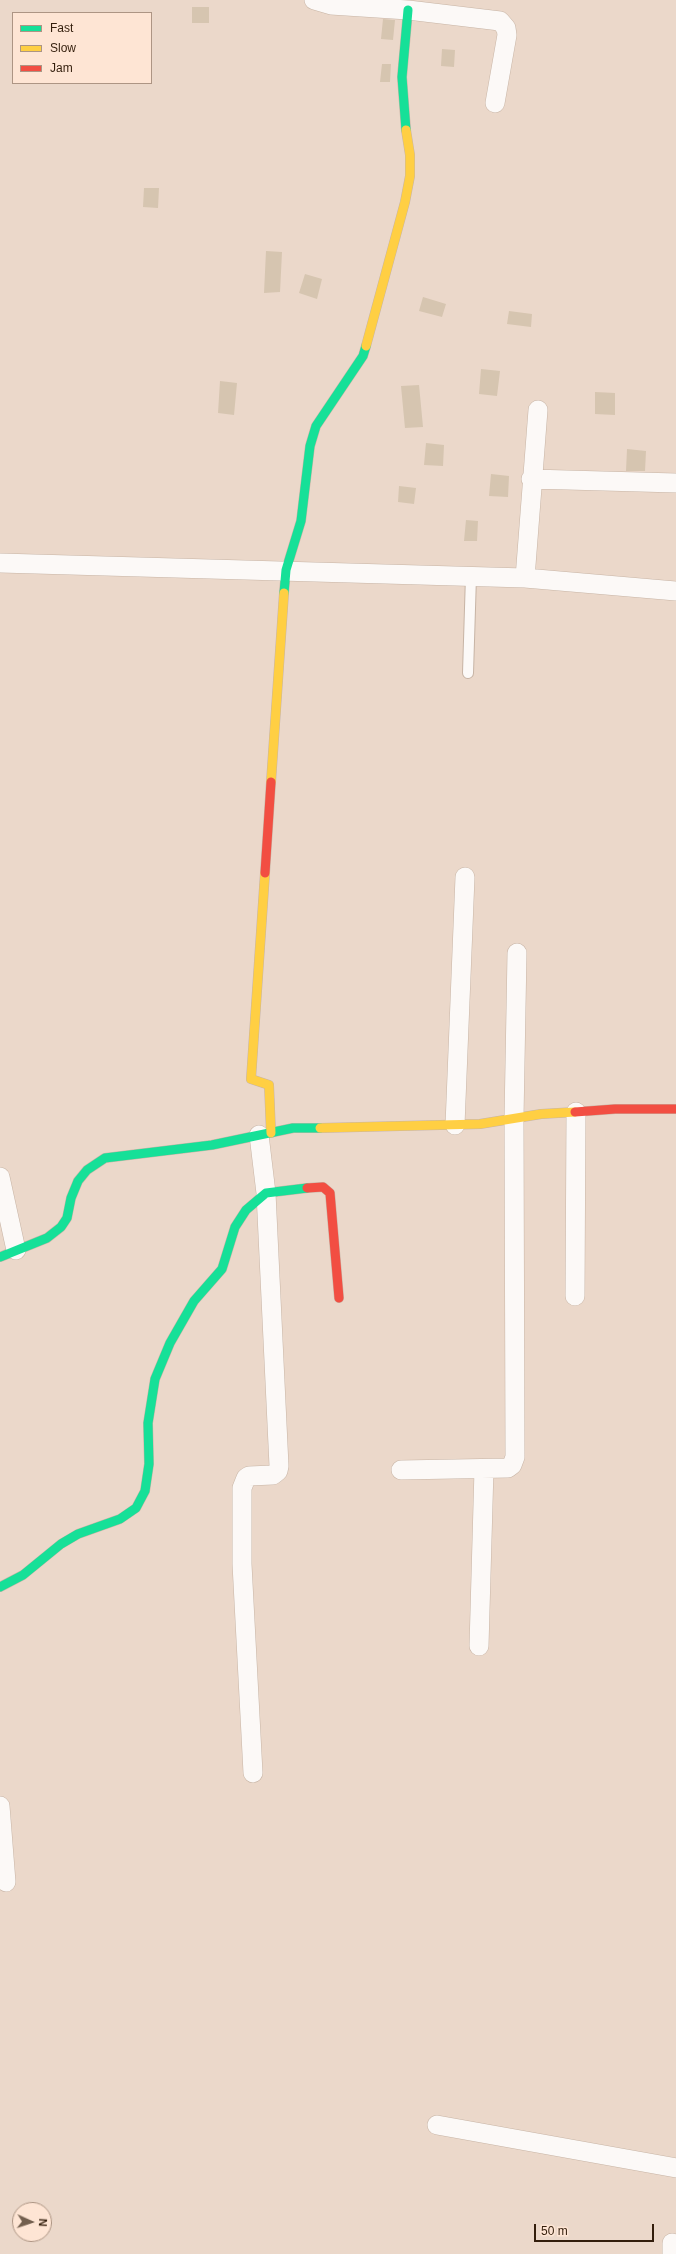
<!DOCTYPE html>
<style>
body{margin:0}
#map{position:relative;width:676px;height:2254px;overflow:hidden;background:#ebd8ca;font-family:Helvetica,sans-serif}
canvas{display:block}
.legend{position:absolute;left:12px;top:12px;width:140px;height:72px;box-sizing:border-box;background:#fee5d4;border:1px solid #ad9584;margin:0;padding:5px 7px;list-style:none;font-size:12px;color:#331e0c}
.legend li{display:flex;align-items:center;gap:8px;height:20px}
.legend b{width:20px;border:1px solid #ad9584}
.north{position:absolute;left:12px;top:2202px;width:40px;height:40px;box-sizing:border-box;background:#fee5d4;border:1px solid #ad9584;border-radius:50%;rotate:93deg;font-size:11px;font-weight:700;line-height:16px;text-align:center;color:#331e0c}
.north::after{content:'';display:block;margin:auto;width:14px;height:18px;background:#735f4e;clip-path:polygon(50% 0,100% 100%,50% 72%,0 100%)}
.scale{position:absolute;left:534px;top:2224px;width:120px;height:18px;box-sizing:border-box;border:2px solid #331e0c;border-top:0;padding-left:5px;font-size:12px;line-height:14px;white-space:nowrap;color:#331e0c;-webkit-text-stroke:3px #fee5d4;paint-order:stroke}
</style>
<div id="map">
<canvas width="676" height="2254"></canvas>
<ul class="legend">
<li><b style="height:5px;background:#16e098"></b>Fast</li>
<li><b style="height:5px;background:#ffcf43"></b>Slow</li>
<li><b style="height:5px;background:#f24e42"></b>Jam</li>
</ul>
<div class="north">N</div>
<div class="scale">50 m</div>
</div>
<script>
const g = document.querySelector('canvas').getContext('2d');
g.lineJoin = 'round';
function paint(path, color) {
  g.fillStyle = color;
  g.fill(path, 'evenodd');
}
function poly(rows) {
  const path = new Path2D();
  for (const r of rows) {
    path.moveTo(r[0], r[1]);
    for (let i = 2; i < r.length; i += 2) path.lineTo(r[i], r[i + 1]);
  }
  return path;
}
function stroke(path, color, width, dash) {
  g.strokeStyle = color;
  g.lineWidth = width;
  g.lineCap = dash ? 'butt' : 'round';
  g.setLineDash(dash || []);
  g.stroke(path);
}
const building = poly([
 [192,7,209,7,209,23,192,23],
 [383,19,395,20,393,40,381,39],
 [442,49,455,50,454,67,441,66],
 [382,64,391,64,390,82,380,82],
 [144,188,159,188,158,208,143,207],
 [266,251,282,252,280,292,264,293],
 [305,274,322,279,317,299,299,293],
 [423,297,446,304,442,317,419,311],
 [509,311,532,314,531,327,507,324],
 [481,369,500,371,497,396,479,394],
 [220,381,237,383,234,415,218,413],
 [419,385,423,427,405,428,401,386],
 [595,392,615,393,615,415,595,414],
 [426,443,444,445,443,466,424,465],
 [627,449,646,451,645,471,626,471],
 [491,474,509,476,508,497,489,496],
 [399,486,416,488,414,504,398,502],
 [466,520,478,521,477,541,464,541]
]);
const lane = poly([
 [468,673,471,576]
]);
const street = poly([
 [314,0,331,5,408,10,500,21,506,28,507,35,495,103],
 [531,479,676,483],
 [0,563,525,578,676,591],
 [525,578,538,410],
 [455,1125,465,877],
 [0,1177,16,1250],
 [575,1296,576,1112],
 [401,1470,508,1468,512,1465,515,1457,514,1118,517,953],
 [479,1646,484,1469],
 [253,1773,242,1564,242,1488,246,1478,249,1476,273,1475,278,1471,279,1466,266,1193,259,1135],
 [0,1806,6,1882],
 [437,2125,676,2168],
 [672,2243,672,2254]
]);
const fast = poly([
 [406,130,402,77,408,10],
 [284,593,286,570,301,521,310,446,316,426,363,356,366,346],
 [0,1257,47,1238,61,1227,67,1218,71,1198,78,1181,87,1170,105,1158,212,1145,293,1128,320,1128],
 [0,1587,23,1575,61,1544,78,1534,120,1519,136,1508,145,1491,149,1464,148,1423,155,1379,170,1343,194,1301,222,1269,235,1227,246,1210,266,1193,307,1188]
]);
const slow = poly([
 [366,346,405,202,410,176,410,155,406,130],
 [271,782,284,593],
 [265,873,251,1079,269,1085,271,1133],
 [320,1128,480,1124,541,1114,575,1112]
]);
const jam = poly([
 [265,873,271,782],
 [575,1112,615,1109,676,1109],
 [307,1188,323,1187,330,1193,339,1298]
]);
paint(building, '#d6c5b0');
stroke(lane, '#c7b4a5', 12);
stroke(street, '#c7b4a5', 20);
stroke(fast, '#c7b4a5', 10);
stroke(slow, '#c7b4a5', 10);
stroke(jam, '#c7b4a5', 10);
stroke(lane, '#fcf9f7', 10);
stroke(street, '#fcf9f7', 19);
stroke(fast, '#16e098', 9);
stroke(slow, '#ffcf43', 9);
stroke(jam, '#f24e42', 9);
</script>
